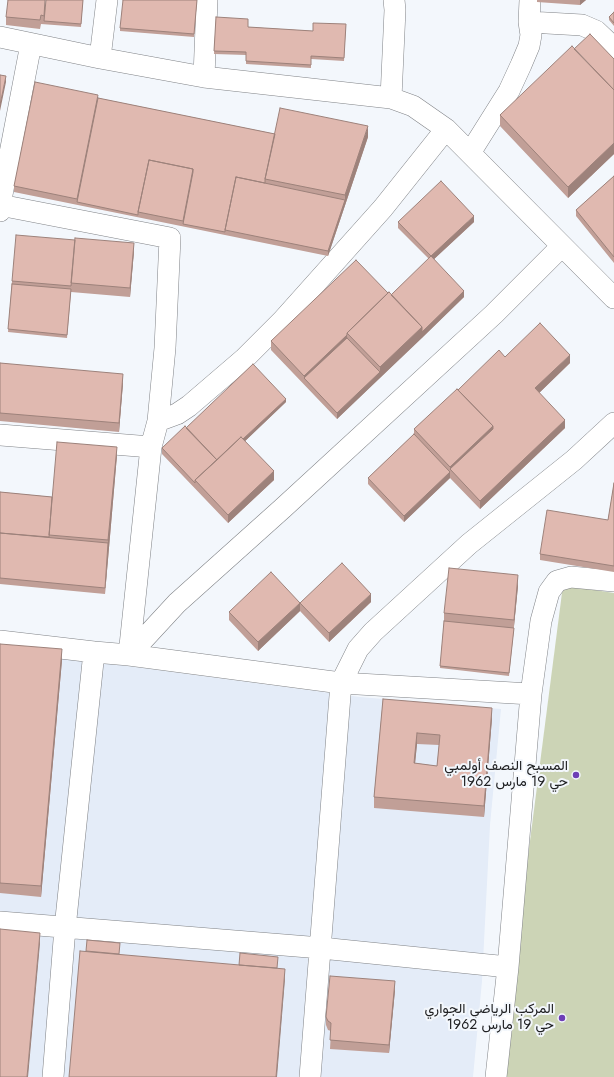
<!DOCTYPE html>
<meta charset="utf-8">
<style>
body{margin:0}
canvas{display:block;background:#f3f7fc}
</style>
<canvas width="614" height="1077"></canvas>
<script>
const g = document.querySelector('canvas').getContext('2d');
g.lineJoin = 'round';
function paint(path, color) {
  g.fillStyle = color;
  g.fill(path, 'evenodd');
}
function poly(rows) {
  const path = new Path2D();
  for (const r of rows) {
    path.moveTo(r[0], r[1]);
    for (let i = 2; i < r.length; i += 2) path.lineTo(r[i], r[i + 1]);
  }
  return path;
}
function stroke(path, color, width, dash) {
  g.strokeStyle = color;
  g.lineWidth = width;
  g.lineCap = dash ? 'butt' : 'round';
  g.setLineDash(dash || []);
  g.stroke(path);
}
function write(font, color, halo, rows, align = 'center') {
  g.font = font + ' Jost,Vazirmatn,sans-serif';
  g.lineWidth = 4;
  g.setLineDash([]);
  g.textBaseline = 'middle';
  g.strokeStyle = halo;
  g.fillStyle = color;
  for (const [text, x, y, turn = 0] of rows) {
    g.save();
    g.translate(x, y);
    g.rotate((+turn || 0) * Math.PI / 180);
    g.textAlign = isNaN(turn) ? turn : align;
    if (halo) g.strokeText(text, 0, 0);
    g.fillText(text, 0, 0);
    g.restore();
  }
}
const built = poly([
 [0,651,59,657,360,697,501,709,490,825,482,981,473,1077,0,1077]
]);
const green = poly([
 [563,585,614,593,614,1077,505,1077,515,957]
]);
const street = poly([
 [529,22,582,25,596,31,614,48],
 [0,37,100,58,204,77,391,98,413,106,446,129,614,298],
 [100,58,107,0],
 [204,77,207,0],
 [391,98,395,10,394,0],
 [470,153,509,91,521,65,529,46,531,35,529,22,530,0],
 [0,205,31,44],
 [0,211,0,205,170,238,165,348,158,421,151,447,129,655],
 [158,421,177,414,189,406,245,358,282,321,383,208,446,129],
 [0,435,151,447],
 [0,641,94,652,129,655,341,683,531,694],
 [129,655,177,603,283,508,494,314,562,246],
 [0,922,321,948,508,967],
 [53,1077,65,928,94,652],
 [310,1077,341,683,358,649,373,632,469,544,574,460,614,423],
 [496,1077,508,967,531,694,541,621,549,592,557,581,571,577,614,581]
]);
const wall = poly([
 [83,0,81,27,41,24,40,29,6,25,6,17],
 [197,0,194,37,120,31,120,28],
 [537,0,586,0,580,5,537,2],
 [614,12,614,26,609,20,609,17],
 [216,17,248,27,313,31,346,24,344,61,311,59,311,68,246,64,246,55,214,54],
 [614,59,614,154,568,198,500,126,500,115],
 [98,98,275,134,368,137,328,256,14,192,14,186],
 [614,176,614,263,576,216,576,210],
 [398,222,474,222,434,259,464,297,337,419,271,350,271,341,388,293,391,295,429,259,398,228],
 [134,251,130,297,71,292,67,338,8,332,12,281],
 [505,357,570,363,539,393,565,428,480,509,450,478,404,522,368,484,368,478,414,434,414,429,458,390],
 [0,363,123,383,119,432,0,421],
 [286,402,245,441,274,480,228,523,162,454,162,448,186,428],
 [117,455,105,594,0,584,0,492,52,497],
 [614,483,614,572,540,560,540,554,608,520],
 [518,586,509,676,440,668,444,621,444,613],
 [371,602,329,642,300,611,300,603],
 [300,611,258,651,229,620,229,612],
 [0,644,62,660,41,897,0,893],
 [383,699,492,718,484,817,374,808,374,797],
 [417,744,439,745,437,766,415,763],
 [395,990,389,1053,330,1049,331,1031,328,1030,326,1025,326,1017]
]);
const shadedWall = poly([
 [580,0,586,0,580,5],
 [6,76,6,82,0,111,0,105],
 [368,126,368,137,328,256,328,251,345,200,345,195],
 [614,143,614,154,568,198,568,187],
 [474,216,474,222,431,262,431,256],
 [134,243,134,251,130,297,130,288],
 [464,291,464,297,422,338,422,332],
 [422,327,422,338,337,419,337,413,380,372,380,367],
 [347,335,347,343,304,378,304,384,304,376],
 [570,355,570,363,535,397,535,388],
 [123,374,123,383,119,432,119,423],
 [286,399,286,402,218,467,197,482],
 [565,420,565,428,480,509,480,501],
 [493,426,493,437,450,469,450,478,404,522,404,516,450,472,450,467],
 [117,447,117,455,105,594,108,540],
 [274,471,274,480,228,523,228,515],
 [518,575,518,586,509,676,514,628,514,620],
 [371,594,371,602,329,642,329,633],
 [300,603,300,611,258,651,258,642],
 [62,649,62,660,41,897,41,886],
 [492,708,492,718,484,817,484,806],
 [417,733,417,744,414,774,414,763],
 [40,933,40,943,28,1077,27,1077],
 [285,969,285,979,277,1077,276,1077],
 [395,981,395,990,389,1053,389,1045]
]);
const building = poly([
 [8,0,45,0,44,16,41,15,40,20,6,17,8,0],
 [46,0,83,0,81,24,44,21,46,0],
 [123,0,197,0,194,34,120,28,123,0],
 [614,12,614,23,609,17,614,12],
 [216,17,248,19,248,27,281,29,313,31,313,23,346,24,344,58,311,56,311,65,246,61,246,52,214,51,216,17],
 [590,34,614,59,614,90,574,49,590,34],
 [572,46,614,90,614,143,568,187,500,115,572,46],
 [0,75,6,76,0,105,0,75],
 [35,82,98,95,77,199,14,186,35,82],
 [98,98,275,134,265,179,265,183,236,177,225,230,225,232,183,224,193,172,193,169,149,160,138,212,138,215,77,202,98,98],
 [280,108,368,126,345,195,265,179,280,108],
 [149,160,193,169,183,221,138,212,149,160],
 [614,176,614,257,576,210,614,176],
 [236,177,345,200,328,251,225,230,236,177],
 [441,181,474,216,431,256,398,222,441,181],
 [16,235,75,240,71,286,12,281,16,235],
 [75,238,134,243,130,288,71,283,75,238],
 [431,256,464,291,422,332,422,327,391,295,431,256],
 [356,260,388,293,347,333,347,335,304,376,271,341,356,260],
 [12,284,71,289,67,335,8,329,12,284],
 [389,292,422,327,380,367,347,333,389,292],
 [540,323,570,355,535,388,565,420,480,501,450,469,493,429,493,426,458,390,499,350,505,357,540,323],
 [347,338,380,372,337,413,304,378,347,338],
 [0,363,123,374,119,423,0,413,0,363],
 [253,364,286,399,243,439,241,437,217,460,186,428,253,364],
 [457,389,493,426,450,467,414,429,457,389],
 [185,426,217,460,195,480,195,483,162,448,185,426],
 [414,434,450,472,404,516,368,478,414,434],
 [241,437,274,471,228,515,195,480,241,437],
 [57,442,117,447,108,540,49,535,57,442],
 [614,483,614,566,540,554,547,510,608,520,614,483],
 [0,492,52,497,49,537,0,533,0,492],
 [0,533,108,543,105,588,0,578,0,533],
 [342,563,371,594,329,633,300,603,342,563],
 [449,568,518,575,514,620,444,613,449,568],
 [271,572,300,603,258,642,229,612,271,572],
 [444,621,514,628,509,673,440,666,444,621],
 [0,644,62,649,41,886,0,883,0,644],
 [383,699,492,708,484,806,374,797,383,699],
 [417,733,440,735,437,766,414,763,417,733],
 [0,929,40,933,27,1077,0,1077,0,929],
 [87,940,120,943,119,954,86,951,87,940],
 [80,951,285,969,276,1077,69,1077,80,951],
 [240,953,278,957,277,968,239,965,240,953],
 [330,976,395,981,389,1045,330,1040,331,1023,328,1021,326,1017,330,976]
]);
const markers = [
 [576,775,4,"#6e3eb6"],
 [562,1018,4,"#6e3eb6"]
];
const poiNames = [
 ["المسبح النصف أولمبي",568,767],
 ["حي 19 مارس 1962",568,783],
 ["المركب الرياضي الجواري",554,1010],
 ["حي 19 مارس 1962",554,1026]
];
paint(built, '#e4ecf8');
paint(green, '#ccd4b6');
stroke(street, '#808387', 22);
stroke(street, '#fff', 21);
paint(wall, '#c19f97');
paint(shadedWall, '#9d827b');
paint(building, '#e0b9b0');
stroke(building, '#9d827b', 1);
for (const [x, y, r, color] of markers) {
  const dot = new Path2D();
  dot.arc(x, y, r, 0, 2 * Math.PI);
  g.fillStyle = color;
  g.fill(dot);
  stroke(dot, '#f3f7fc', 1.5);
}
write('14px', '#202123', '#f3f7fc', poiNames, 'right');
</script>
